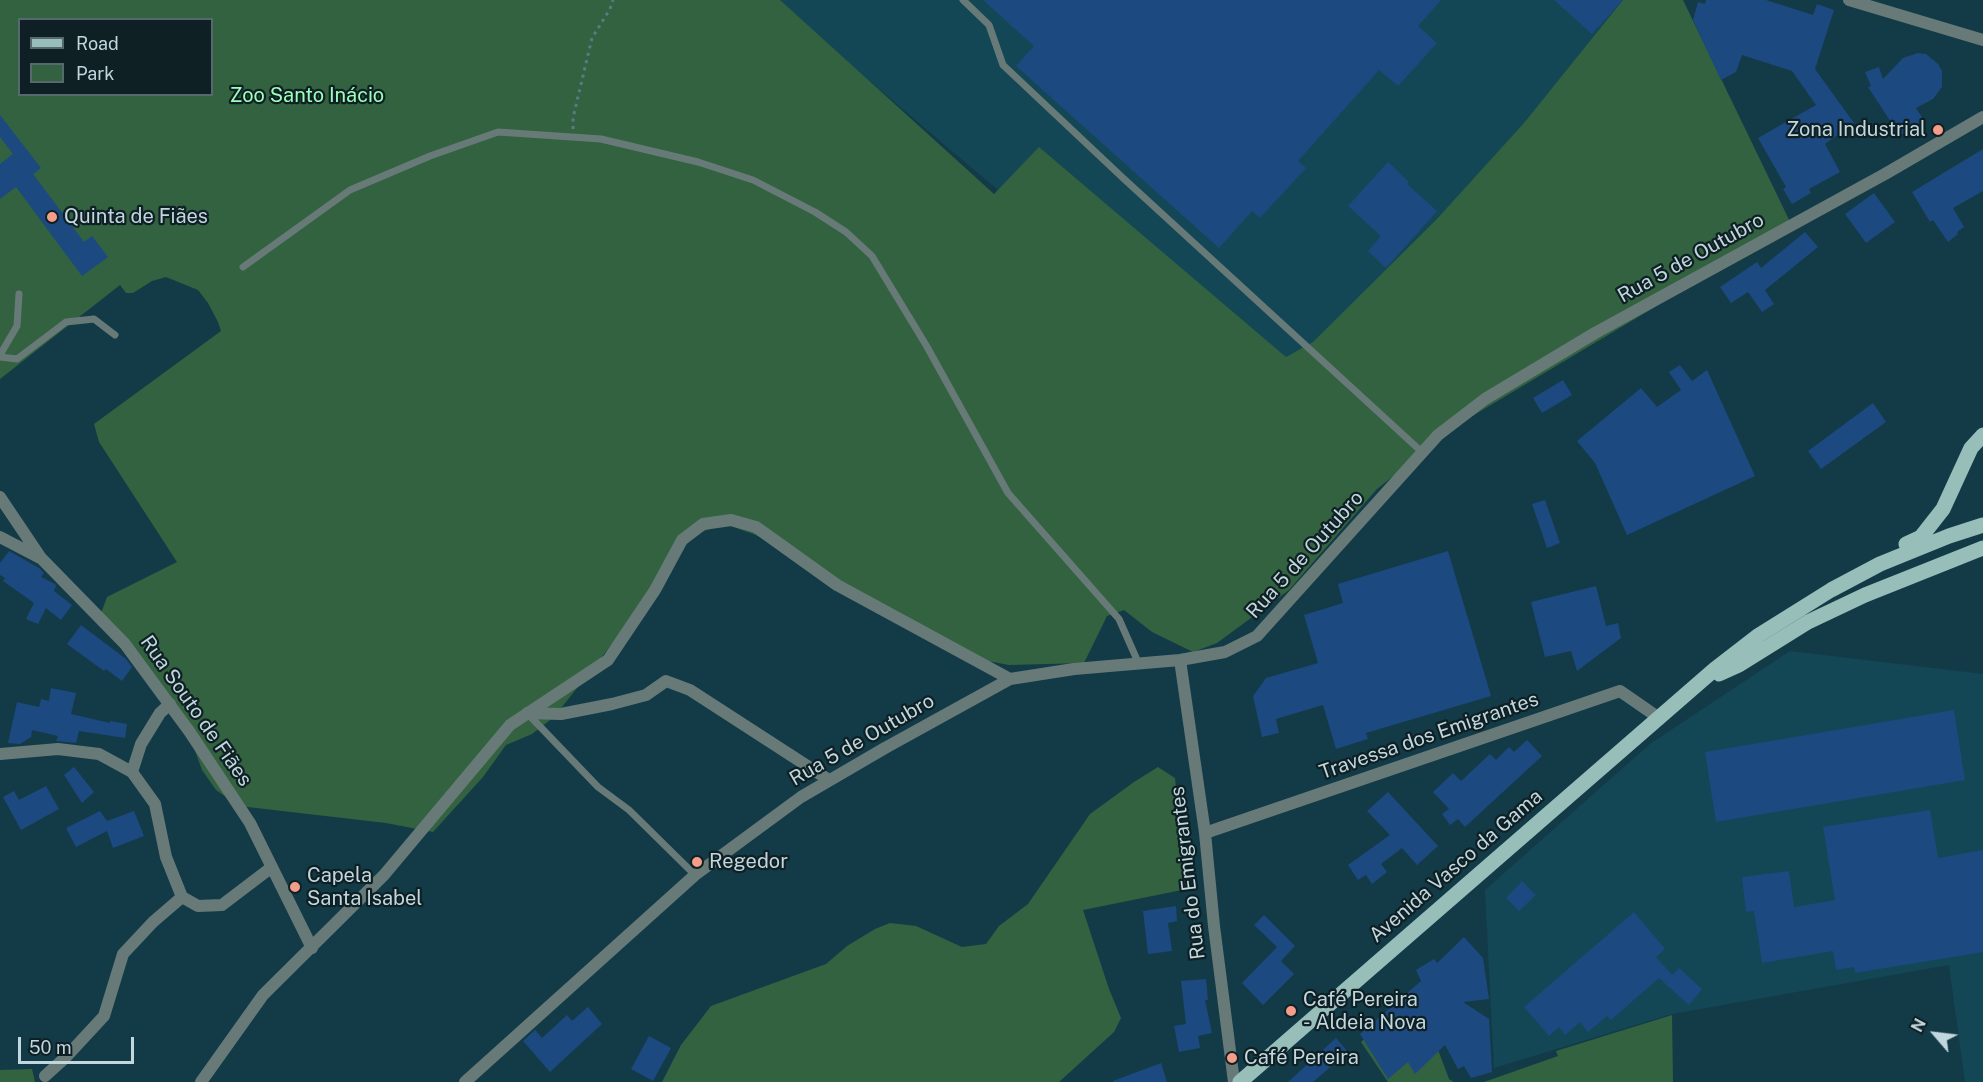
<!DOCTYPE html>
<meta charset="utf-8">
<style>
body{margin:0}
#map{position:relative;width:1983px;height:1082px;overflow:hidden;background:#133b47;font-family:"Public Sans",sans-serif}
canvas{display:block}
.legend{position:absolute;left:18px;top:18px;width:195px;height:78px;box-sizing:border-box;background:#0f2025;border:2px solid #56696f;margin:0;padding:8px 10px;list-style:none;font-size:18px;color:#c1d6dd}
.legend li{display:flex;align-items:center;gap:12px;height:30px}
.legend b{width:30px;border:2px solid #56696f}
.north{position:absolute;left:1905px;top:1004px;width:60px;height:60px;-webkit-text-stroke:4px #0f2025;paint-order:stroke;rotate:298deg;font-size:16px;font-weight:700;line-height:24px;text-align:center;color:#c1d6dd}
.north::after{content:'';display:block;margin:auto;width:21px;height:27px;background:#c1d6dd;clip-path:polygon(50% 0,100% 100%,50% 72%,0 100%)}
.scale{position:absolute;left:18px;top:1037px;width:116px;height:27px;box-sizing:border-box;border:3px solid #c1d6dd;border-top:0;padding-left:8px;font-size:18px;line-height:21px;white-space:nowrap;color:#c1d6dd;-webkit-text-stroke:4px #0f2025;paint-order:stroke}
</style>
<div id="map">
<canvas width="1983" height="1082"></canvas>
<ul class="legend">
<li><b style="height:8px;background:#98beb9"></b>Road</li>
<li><b style="height:16px;background:#326240"></b>Park</li>
</ul>
<div class="north">N</div>
<div class="scale">50 m</div>
</div>
<script>
const g = document.querySelector('canvas').getContext('2d');
g.lineJoin = 'round';
function paint(path, color) {
  g.fillStyle = color;
  g.fill(path, 'evenodd');
}
function poly(rows) {
  const path = new Path2D();
  for (const r of rows) {
    path.moveTo(r[0], r[1]);
    for (let i = 2; i < r.length; i += 2) path.lineTo(r[i], r[i + 1]);
  }
  return path;
}
function stroke(path, color, width, dash) {
  g.strokeStyle = color;
  g.lineWidth = width;
  g.lineCap = dash ? 'butt' : 'round';
  g.setLineDash(dash || []);
  g.stroke(path);
}
function write(font, color, halo, rows, align = 'center') {
  g.font = font + ' "Public Sans",sans-serif';
  g.lineWidth = 4.5;
  g.setLineDash([]);
  g.textBaseline = 'middle';
  g.strokeStyle = halo;
  g.fillStyle = color;
  for (const [text, x, y, turn = 0] of rows) {
    g.save();
    g.translate(x, y);
    g.rotate((+turn || 0) * Math.PI / 180);
    g.textAlign = isNaN(turn) ? turn : align;
    if (halo) g.strokeText(text, 0, 0);
    g.fillText(text, 0, 0);
    g.restore();
  }
}
const built = poly([
 [774,0,1631,0,1330,421,1037,155,998,190],
 [1790,651,1983,674,1983,1082,1965,1082,1949,965,1672,1014,1494,1068,1485,890,1650,744]
]);
const green = poly([
 [0,0,780,0,994,194,1039,147,1286,357,1313,342,1436,220,1524,123,1623,0,1683,0,1794,230,1675,295,1459,424,1377,489,1289,590,1217,643,1193,652,1152,632,1124,610,1107,616,1084,663,1009,665,956,655,787,551,756,535,725,524,689,536,645,606,612,644,554,717,532,734,506,745,483,777,433,832,386,823,239,806,216,790,202,770,193,745,100,616,107,597,177,562,99,442,94,424,221,331,218,322,208,303,198,290,166,277,152,281,133,293,126,293,120,285,0,379],
 [20,20,212,20,212,94,20,94],
 [1158,767,1175,778,1187,889,1083,910,1109,989,1121,1018,1114,1032,1059,1082,662,1082,681,1045,711,1006,826,964,847,946,875,929,890,923,916,926,962,947,986,944,999,926,1028,904,1090,814,1134,782],
 [1416,991,1449,1079,1454,1082,1388,1082,1361,1042],
 [1672,1015,1673,1082,1484,1082,1558,1056,1556,1051],
 [32,1069,35,1082,0,1082,0,1070]
]);
const building = poly([
 [983,0,1441,0,1418,26,1437,43,1398,86,1379,70,1298,161,1306,168,1260,218,1252,211,1219,248,1016,66,1034,46],
 [1554,0,1623,0,1592,34],
 [1706,0,1766,0,1813,15,1817,4,1834,10,1815,69,1854,123,1825,144,1840,172,1809,189,1811,193,1792,204,1783,189,1786,187,1758,138,1816,105,1792,71,1742,55,1736,72,1721,80,1693,20,1698,2,1705,4],
 [1918,53,1926,54,1938,64,1942,71,1942,87,1933,99,1916,108,1925,122,1900,136,1868,87,1871,86,1865,72,1879,67,1883,79,1903,58],
 [0,115,41,168,33,174,84,242,92,236,108,257,82,276,16,187,0,199,0,164,13,154,0,137],
 [1983,149,1983,191,1953,208,1964,227,1957,232,1958,234,1948,242,1933,220,1930,222,1912,192],
 [1388,162,1409,182,1407,184,1437,211,1386,268,1368,251,1381,236,1348,206],
 [1874,193,1895,222,1866,243,1845,214],
 [1805,232,1818,247,1765,290,1774,304,1762,312,1748,292,1731,303,1720,287,1757,262,1761,268],
 [1680,365,1692,381,1707,370,1755,476,1627,535,1595,463,1577,441,1641,388,1657,407,1681,390,1669,372],
 [1563,380,1572,395,1542,413,1533,398],
 [1873,403,1886,422,1821,469,1808,451],
 [1545,500,1560,543,1547,548,1532,504],
 [9,551,39,568,44,573,41,577,55,584,56,586,54,591,72,605,61,620,46,608,38,624,26,619,34,603,3,581,5,578,0,575,0,563],
 [1448,551,1491,696,1366,733,1368,739,1336,749,1323,705,1276,719,1279,733,1262,737,1253,696,1266,678,1318,663,1304,615,1343,603,1338,584],
 [1596,586,1606,626,1618,623,1621,638,1577,671,1571,651,1545,657,1531,602],
 [81,625,126,659,132,667,122,681,106,669,104,671,67,644],
 [51,688,76,693,71,714,110,723,110,721,127,724,125,738,79,731,76,743,56,741,58,736,32,730,31,737,20,744,8,743,17,702,39,707,41,699,49,701],
 [1954,710,1965,780,1716,822,1705,752],
 [1527,740,1542,756,1465,827,1458,819,1450,825,1442,814,1449,809,1433,792,1453,773,1461,781,1490,754,1496,760,1509,747,1514,752],
 [74,767,94,792,82,803,64,775],
 [46,786,59,809,21,830,3,797,14,791,19,800],
 [1388,792,1438,846,1417,865,1402,848,1381,864,1387,872,1372,884,1366,875,1358,880,1348,865,1390,835,1367,811],
 [1930,810,1938,858,1983,850,1983,952,1855,973,1854,967,1836,970,1833,951,1762,963,1754,911,1746,912,1742,877,1789,871,1794,907,1835,900,1823,827],
 [100,811,107,821,134,811,144,836,113,848,107,831,76,847,66,828],
 [1522,881,1536,895,1519,911,1506,898],
 [1176,906,1177,921,1168,923,1172,951,1148,954,1143,911],
 [1634,912,1665,949,1656,957,1672,975,1679,968,1702,989,1689,1005,1659,978,1611,1020,1607,1016,1588,1032,1580,1022,1565,1035,1559,1027,1549,1036,1524,1007],
 [1264,915,1295,946,1281,961,1294,974,1263,1005,1242,983,1277,947,1254,925],
 [1464,937,1483,958,1489,999,1463,1002,1489,1019,1492,1072,1471,1078,1464,1066,1458,1069,1445,1045,1415,1074,1408,1062,1388,1079,1360,1034,1421,981,1416,970,1434,959,1437,963],
 [1206,979,1208,1000,1205,1000,1212,1033,1198,1036,1200,1048,1179,1052,1174,1026,1186,1024,1181,981],
 [588,1007,602,1024,550,1072,523,1041,535,1030,542,1038,567,1015,572,1021],
 [649,1036,671,1048,653,1081,631,1069],
 [1336,1038,1348,1052,1313,1082,1288,1082],
 [1161,1063,1167,1082,1113,1082,1113,1081]
]);
const path = poly([
 [573,129,573,118,592,38,610,9,613,0]
]);
const service = poly([
 [963,0,989,25,1003,65,1123,178,1423,453],
 [243,267,350,190,430,156,498,132,601,139,698,162,753,180,815,212,846,232,872,256,926,345,1008,493,1119,619,1138,662],
 [0,355,17,326,19,294],
 [0,357,17,359,66,322,94,319,115,335],
 [527,713,598,787,629,810,695,875]
]);
const minor = poly([
 [1849,0,1983,40],
 [0,497,41,558],
 [0,537,42,559,125,644,189,731,250,823,312,948],
 [1180,660,1205,833,1214,926,1234,1082],
 [527,713,561,714,612,704,646,695,666,681,690,690,829,780],
 [0,754,58,749,99,754,132,772,155,804,166,857,182,897,198,906,222,905,272,867],
 [132,772,141,744,160,713,170,704],
 [1205,833,1620,691,1659,718],
 [45,1076,66,1057,104,1016,123,954,153,922,182,897],
 [201,1082,263,995,384,875,510,725,608,660,655,590,682,540,703,524,731,520,756,527,837,585,1010,679],
 [465,1082,695,875,801,797,885,748,1010,679,1074,669,1180,660,1225,652,1257,636,1438,435,1485,399,1595,333,1885,174,1983,117]
]);
const primary = poly([
 [1906,544,1921,537,1943,509,1971,448,1983,435],
 [1719,674,1739,665,1808,622,1865,595,1983,548],
 [1240,1082,1715,669,1759,635,1831,590,1880,564,1949,536,1983,525]
]);
const markers = [
 [1938,130,6,"#f49e8a"],
 [52,217,6,"#f49e8a"],
 [697,862,6,"#f49e8a"],
 [295,887,6,"#f49e8a"],
 [1291,1011,6,"#f49e8a"],
 [1232,1058,6,"#f49e8a"]
];
const parkNames = [
 ["Zoo Santo Inácio",307,96]
];
const poiNames = [
 ["Zona Industrial",1926,130,"right"],
 ["Quinta de Fiães",64,217],
 ["Regedor",709,862],
 ["Capela",307,876],
 ["Santa Isabel",307,899],
 ["Café Pereira",1303,1000],
 ["- Aldeia Nova",1303,1023],
 ["Café Pereira",1244,1058]
];
const streetNames = [
 ["Rua 5 de Outubro",1691,258,-29],
 ["Rua 5 de Outubro",1305,555,-48],
 ["Rua Souto de Fiães",196,711,55],
 ["Travessa dos Emigrantes",1429,736,-19],
 ["Rua 5 de Outubro",862,740,-30],
 ["Avenida Vasco da Gama",1456,866,-41],
 ["Rua do Emigrantes",1188,873,-97]
];
paint(built, '#134756');
paint(green, '#326240');
paint(building, '#1c497f');
stroke(path, '#5a7a84', 3, [3, 4.5]);
stroke(service, '#687a78', 7);
stroke(minor, '#687a78', 12);
stroke(primary, '#98beb9', 15);
for (const [x, y, r, color] of markers) {
  const dot = new Path2D();
  dot.arc(x, y, r, 0, 2 * Math.PI);
  g.fillStyle = color;
  g.fill(dot);
  stroke(dot, '#0f2025', 2);
}
write('20px', '#9efeb8', '#0f2025', parkNames);
write('20px', '#c1d6dd', '#0f2025', poiNames, 'left');
write('20px', '#c1d6dd', '#0f2025', streetNames);
</script>
